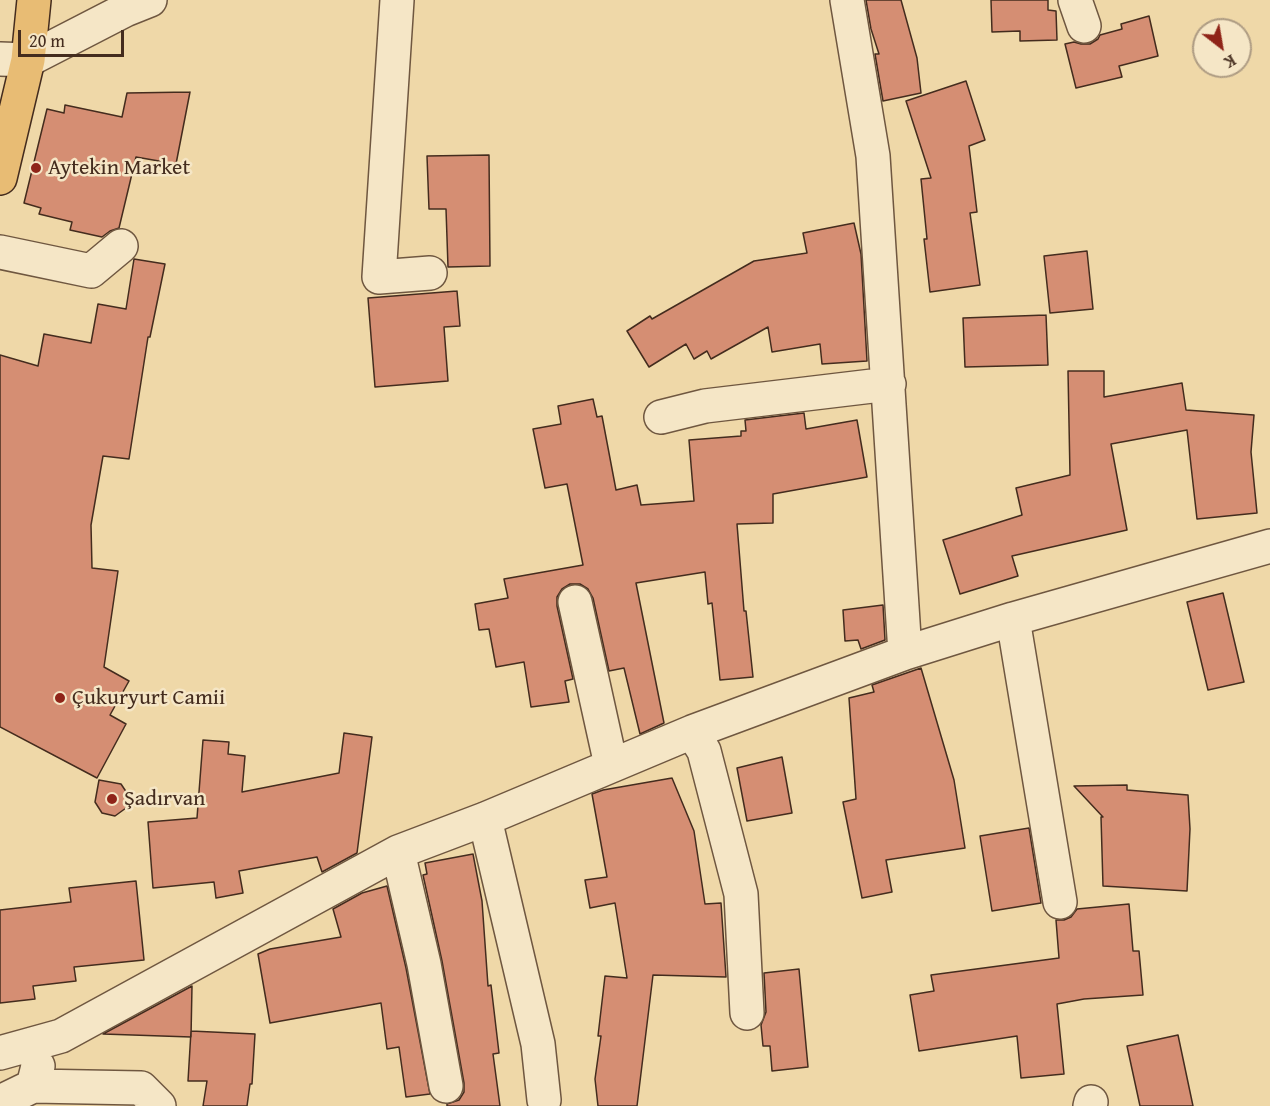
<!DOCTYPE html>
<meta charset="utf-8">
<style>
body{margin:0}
#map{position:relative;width:1270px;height:1106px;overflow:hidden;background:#efd8a8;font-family:"Gentium Book Plus",serif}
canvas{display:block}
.north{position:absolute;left:1192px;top:18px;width:60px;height:60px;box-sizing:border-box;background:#f5e6c6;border:2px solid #ae9c83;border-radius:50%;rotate:149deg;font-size:16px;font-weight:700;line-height:24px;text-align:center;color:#442c1e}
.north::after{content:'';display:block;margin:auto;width:21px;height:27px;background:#8f2418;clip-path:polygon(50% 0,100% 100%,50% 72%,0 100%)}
.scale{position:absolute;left:18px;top:30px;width:106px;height:27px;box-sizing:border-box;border:3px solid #442c1e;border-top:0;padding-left:8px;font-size:18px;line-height:21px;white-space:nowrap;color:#442c1e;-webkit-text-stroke:4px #f5e6c6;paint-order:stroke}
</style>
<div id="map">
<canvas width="1270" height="1106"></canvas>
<div class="north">K</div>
<div class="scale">20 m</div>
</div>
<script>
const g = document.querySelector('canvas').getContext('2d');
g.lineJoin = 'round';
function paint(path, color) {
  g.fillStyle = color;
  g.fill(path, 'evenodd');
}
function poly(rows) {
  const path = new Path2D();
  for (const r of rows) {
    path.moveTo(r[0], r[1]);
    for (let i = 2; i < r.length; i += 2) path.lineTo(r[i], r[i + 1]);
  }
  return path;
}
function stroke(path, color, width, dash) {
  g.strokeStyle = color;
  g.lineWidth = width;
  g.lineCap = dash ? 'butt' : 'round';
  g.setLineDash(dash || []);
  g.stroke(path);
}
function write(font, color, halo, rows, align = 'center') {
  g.font = font + ' "Gentium Book Plus",serif';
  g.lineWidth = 5;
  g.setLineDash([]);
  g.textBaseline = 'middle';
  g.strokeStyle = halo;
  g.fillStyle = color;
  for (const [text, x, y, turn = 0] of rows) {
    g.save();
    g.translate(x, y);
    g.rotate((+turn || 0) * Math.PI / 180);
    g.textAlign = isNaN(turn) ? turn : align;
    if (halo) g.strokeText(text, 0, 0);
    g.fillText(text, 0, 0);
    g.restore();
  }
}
const building = poly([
 [866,0,901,0,917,58,921,93,883,101,875,54,879,54,871,29,866,0],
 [991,0,1048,0,1048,10,1056,11,1057,40,1020,41,1020,31,992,32,991,0],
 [1149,16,1158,56,1119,66,1122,77,1076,88,1065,44,1074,42,1081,44,1090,44,1098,39,1100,35,1122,29,1121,24,1149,16],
 [966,81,985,140,969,146,977,212,970,213,980,285,930,292,924,239,927,239,921,179,931,178,906,101,966,81],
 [190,92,176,164,136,157,119,228,110,231,102,237,70,230,72,222,39,214,41,208,24,203,47,109,64,113,65,105,122,117,127,93,190,92],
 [489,155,490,266,448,267,446,209,429,209,427,156,489,155],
 [854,223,861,254,867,361,822,364,820,344,772,352,768,327,711,359,707,351,694,359,686,344,649,367,627,331,650,316,652,319,754,261,807,253,803,233,854,223],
 [1087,251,1093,309,1050,313,1044,256,1087,251],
 [134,259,165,264,150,337,148,337,129,459,103,456,91,525,92,568,118,571,104,667,129,681,110,715,126,724,97,778,0,727,0,355,38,366,44,334,91,343,98,304,126,309,134,259],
 [457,291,460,326,444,327,448,381,375,387,368,298,457,291],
 [1046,315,1048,365,965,367,963,318,1046,315],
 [1068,371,1104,371,1104,397,1182,383,1186,410,1254,415,1251,452,1257,513,1197,519,1187,430,1111,444,1127,530,1012,556,1018,576,960,594,943,540,1022,515,1016,488,1070,475,1068,371],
 [593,399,597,417,602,416,616,490,637,485,641,505,694,501,689,440,741,436,741,431,746,431,745,420,804,413,806,429,857,420,867,477,773,494,773,523,737,524,744,611,746,611,753,677,720,680,712,603,708,604,705,572,636,583,664,723,640,734,624,668,609,671,593,598,588,589,580,584,570,584,562,589,557,597,557,606,573,679,565,681,569,702,531,707,524,662,496,667,489,629,479,630,475,604,508,598,504,579,583,565,567,484,545,488,533,429,561,424,558,406,593,399],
 [1223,593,1244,682,1208,690,1187,602,1223,593],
 [883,605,885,640,861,649,858,640,845,641,843,610,883,605],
 [921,668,954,780,965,848,886,860,892,892,862,898,843,802,856,799,849,698,874,692,872,685,921,668],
 [344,733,372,737,357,853,322,872,317,857,239,871,243,893,216,898,214,882,153,888,148,822,197,818,203,740,229,742,228,754,245,756,242,792,339,773,344,733],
 [782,757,792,813,747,821,737,768,782,757],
 [672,778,694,831,705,904,721,903,726,977,653,975,637,1106,598,1106,595,1079,601,1036,598,1036,605,976,627,978,615,903,590,908,585,880,607,877,592,794,603,790,672,778],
 [99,780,121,784,129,796,126,808,115,816,102,813,95,802,99,780],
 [1127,785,1127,790,1188,795,1190,829,1187,891,1103,886,1101,817,1103,817,1074,786,1127,785],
 [1029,828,1041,903,992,911,980,836,1029,828],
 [473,854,482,901,488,986,491,985,499,1053,493,1054,500,1106,447,1106,447,1104,459,1100,464,1092,464,1083,442,961,423,875,427,874,425,863,473,854],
 [136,881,144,960,74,967,76,981,33,986,35,999,0,1003,0,910,71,902,69,888,136,881],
 [387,886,406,968,430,1094,406,1097,399,1047,387,1049,381,1003,270,1023,258,954,270,949,341,937,333,909,362,893,387,886],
 [1129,904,1133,951,1139,951,1143,995,1084,999,1057,1004,1064,1074,1021,1078,1017,1036,919,1051,910,995,934,991,931,975,1059,958,1056,920,1064,920,1071,917,1077,909,1129,904],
 [799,969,808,1067,772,1071,770,1046,763,1046,761,1025,766,1012,764,973,799,969],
 [192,986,191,1037,103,1034,192,986],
 [191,1031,255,1034,252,1084,250,1084,247,1106,203,1106,207,1081,188,1081,191,1031],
 [1178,1035,1193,1106,1140,1106,1127,1046,1178,1035]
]);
const minor = poly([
 [397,0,379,277,430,273],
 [847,0,873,156,905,653],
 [1075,0,1084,26],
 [0,59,28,60,125,10,150,0],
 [0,252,91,271,121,246],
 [661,417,705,406,889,384],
 [575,602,611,765],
 [1013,619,1060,902],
 [692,732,704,751,741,894,747,1013],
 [485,819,538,1044,544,1100],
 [398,852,424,964,446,1086],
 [0,1053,61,1036,398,852,485,819,692,732,905,653,1013,619,1270,546],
 [33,1086,141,1088,159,1106],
 [0,1102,33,1086,38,1066],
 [1090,1106,1091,1102]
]);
const major = poly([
 [0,178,28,60,34,0]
]);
const markers = [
 [36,168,6,"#8f2418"],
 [60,698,6,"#8f2418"],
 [112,799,6,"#8f2418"]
];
const poiNames = [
 ["Aytekin Market",48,168],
 ["Çukuryurt Camii",72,698],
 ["Şadırvan",124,799]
];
paint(building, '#d58e73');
stroke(building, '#442c1e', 1.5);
stroke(minor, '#6f5740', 36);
stroke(major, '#442c1e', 36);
stroke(minor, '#f5e6c6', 33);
stroke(major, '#e8bc74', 33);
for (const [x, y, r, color] of markers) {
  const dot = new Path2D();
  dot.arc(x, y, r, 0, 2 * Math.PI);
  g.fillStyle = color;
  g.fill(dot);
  stroke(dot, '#f5e6c6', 2);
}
write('22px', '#442c1e', '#f5e6c6', poiNames, 'left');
</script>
